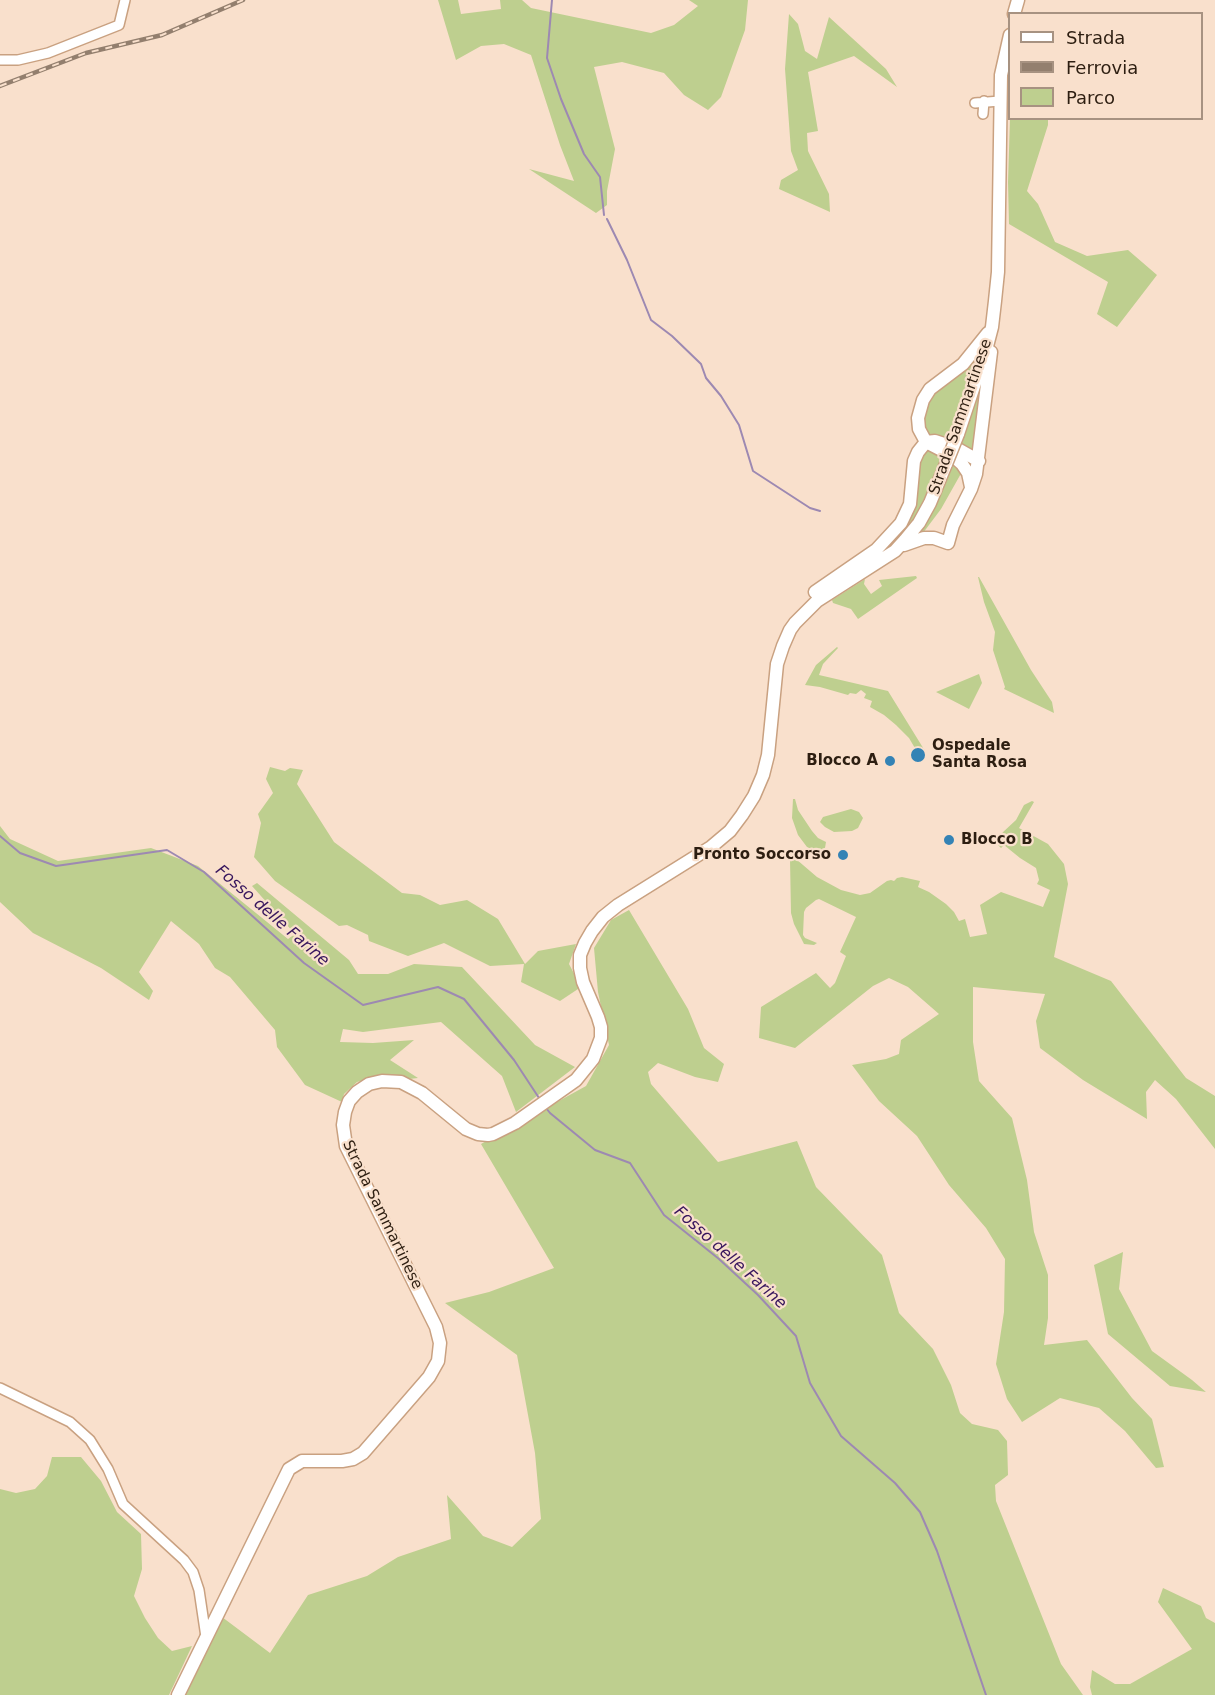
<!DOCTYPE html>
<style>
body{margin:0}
#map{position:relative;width:1215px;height:1695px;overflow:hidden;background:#f9e0cc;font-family:"DejaVu Sans",sans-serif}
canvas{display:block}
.legend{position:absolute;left:1008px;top:12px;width:195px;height:108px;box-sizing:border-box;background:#f9e0cc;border:2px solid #a79281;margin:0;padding:8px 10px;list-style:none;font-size:18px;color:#2d1e11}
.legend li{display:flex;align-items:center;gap:12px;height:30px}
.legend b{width:30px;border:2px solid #a79281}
</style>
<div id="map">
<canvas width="1215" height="1695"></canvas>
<ul class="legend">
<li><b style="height:8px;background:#fff"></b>Strada</li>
<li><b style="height:8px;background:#937f6e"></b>Ferrovia</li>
<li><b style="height:16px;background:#becf8f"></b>Parco</li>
</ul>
</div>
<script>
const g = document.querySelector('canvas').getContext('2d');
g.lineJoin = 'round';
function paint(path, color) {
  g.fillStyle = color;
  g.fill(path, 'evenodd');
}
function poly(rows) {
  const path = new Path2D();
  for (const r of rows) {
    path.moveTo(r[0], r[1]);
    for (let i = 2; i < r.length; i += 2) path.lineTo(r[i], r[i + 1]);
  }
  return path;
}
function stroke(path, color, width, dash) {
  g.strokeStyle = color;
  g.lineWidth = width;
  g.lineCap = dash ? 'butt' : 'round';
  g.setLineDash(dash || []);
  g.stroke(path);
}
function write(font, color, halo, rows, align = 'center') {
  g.font = font + ' "DejaVu Sans",sans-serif';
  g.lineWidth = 4.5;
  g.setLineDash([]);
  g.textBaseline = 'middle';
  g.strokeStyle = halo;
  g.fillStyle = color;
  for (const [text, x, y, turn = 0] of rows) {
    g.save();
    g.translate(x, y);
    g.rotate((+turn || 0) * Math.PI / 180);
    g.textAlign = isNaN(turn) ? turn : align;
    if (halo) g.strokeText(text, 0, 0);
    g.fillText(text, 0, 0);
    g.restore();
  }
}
const green = poly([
 [438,0,458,0,461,14,501,9,500,0,522,0,531,8,651,33,674,25,698,6,689,0,748,0,745,30,721,97,708,110,684,95,664,73,622,62,594,67,615,149,607,191,607,205,596,213,529,169,574,181,560,145,531,55,504,44,481,46,456,60],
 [789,14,798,24,805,51,817,59,829,17,886,69,897,87,854,56,808,72,818,131,807,133,808,151,829,194,830,212,779,189,781,180,798,170,791,151,785,69],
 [1010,119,1048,119,1048,125,1027,191,1038,204,1055,242,1087,256,1128,250,1157,275,1117,327,1097,314,1108,282,1009,224,1008,182],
 [980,351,983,375,974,449,967,449,928,437,921,423,930,394],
 [928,448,963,470,941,509,923,533,918,534,935,505,952,467,943,463,922,511,897,542,883,553,878,553,893,538,916,465],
 [916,576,917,578,858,619,851,609,833,603,832,600,865,579,864,584,871,594,882,586,879,580],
 [978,577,979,577,1031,670,1052,702,1054,713,1004,689,1005,687,993,650,995,632,984,602],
 [837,647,838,648,823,664,819,675,888,691,925,751,919,755,909,738,896,725,884,715,870,707,872,701,864,698,866,694,861,690,856,694,850,693,848,695,820,687,805,685,816,665],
 [979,674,982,683,969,709,936,692],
 [270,767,285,771,290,768,303,770,297,784,334,842,402,893,420,895,440,905,467,900,498,919,525,964,538,951,576,944,569,964,581,987,560,1001,521,982,524,964,490,966,444,943,408,956,369,941,368,935,347,925,339,926,275,881,254,857,261,823,258,814,273,793,266,779],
 [793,799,795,799,798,810,812,831,818,838,826,842,825,848,828,850,826,858,807,847,798,835,792,818],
 [1032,801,1034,802,1019,828,1048,844,1064,864,1068,884,1054,957,1111,981,1186,1078,1215,1096,1215,1149,1176,1099,1155,1080,1146,1092,1147,1119,1083,1080,1040,1048,1036,1021,1045,994,973,987,973,1042,979,1081,1012,1118,1027,1180,1034,1232,1048,1275,1048,1318,1044,1345,1087,1340,1132,1398,1152,1419,1164,1467,1156,1468,1125,1431,1099,1408,1060,1398,1022,1422,1007,1399,996,1364,1004,1312,1005,1259,986,1228,949,1185,917,1136,879,1101,852,1065,886,1059,899,1054,901,1040,939,1014,908,987,889,978,873,986,795,1048,759,1038,761,1007,816,973,830,988,835,983,846,956,840,952,856,917,819,899,816,900,806,908,804,912,803,935,805,938,817,943,814,945,804,944,794,924,791,913,790,859,792,857,796,859,817,877,841,890,860,895,870,893,887,881,891,880,894,881,897,878,902,877,920,881,918,887,929,892,946,904,954,912,959,921,965,919,970,937,987,934,980,905,1001,892,1043,907,1050,890,1037,884,1039,880,1036,868,1020,858,1004,845,1001,848,998,845,999,839,1002,833,1016,820,1024,805],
 [851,809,859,812,863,818,858,828,852,831,834,832,825,827,820,822,823,817],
 [0,826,10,839,58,861,151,848,198,866,288,939,295,934,252,886,257,883,349,960,358,974,388,974,414,964,462,967,535,1045,575,1067,516,1112,502,1076,441,1022,363,1032,343,1029,340,1042,373,1043,414,1040,390,1060,418,1078,409,1079,386,1074,357,1082,344,1094,342,1102,305,1085,277,1047,275,1030,230,977,215,968,199,944,171,921,139,972,153,991,149,1000,101,968,33,933,0,902],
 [629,910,688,1009,704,1048,724,1064,718,1082,695,1077,658,1063,648,1072,651,1084,718,1162,797,1141,816,1187,882,1255,899,1313,933,1349,951,1385,960,1413,972,1424,998,1430,1007,1441,1008,1475,995,1485,996,1501,1061,1664,1083,1695,185,1695,222,1617,270,1653,308,1595,367,1576,398,1557,451,1539,447,1495,483,1536,512,1547,541,1519,535,1453,517,1355,445,1303,489,1292,554,1268,481,1144,586,1086,609,1045,598,992,594,948,611,920],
 [1123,1252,1119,1289,1152,1351,1192,1380,1206,1392,1170,1386,1108,1334,1094,1265],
 [52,1457,81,1457,101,1481,117,1512,141,1534,142,1569,134,1596,145,1618,158,1638,172,1651,192,1646,169,1695,0,1695,0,1489,16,1493,35,1489,47,1476],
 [1163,1588,1201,1606,1206,1618,1215,1623,1215,1695,1092,1695,1090,1687,1092,1670,1115,1684,1130,1684,1192,1649,1158,1602]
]);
const stream = poly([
 [552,0,547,58,561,99,584,154,600,177,604,215],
 [607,219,627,260,651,320,672,336,701,364,706,378,721,396,739,425,753,471,810,508,820,511],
 [0,836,20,853,56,866,167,850,204,872,304,963,363,1005,438,987,464,999,514,1060,541,1101],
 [546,1108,550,1113,595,1150,630,1163,664,1215,719,1259,758,1295,796,1336,810,1383,841,1436,895,1483,920,1512,937,1551,986,1695]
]);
const minor = poly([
 [0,60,18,60,48,53,119,25,125,0],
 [975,103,1000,101],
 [983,114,984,101],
 [0,1388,70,1422,90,1440,108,1469,123,1504,184,1560,193,1572,199,1590,206,1637]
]);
const major = poly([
 [1014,14,1018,0],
 [958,434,986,350,992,327,995,301,998,272,1001,75,1010,35],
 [971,487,968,473,962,464,953,456,926,442,919,429,918,418,923,400,930,389,963,364,988,333],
 [904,545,924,538,934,538,948,543,953,525,971,489,976,474,991,352],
 [815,592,876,550,901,523,910,504,914,461,918,452,926,442,935,441,956,448,979,461],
 [178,1695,289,1469,302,1461,342,1461,353,1459,363,1453,429,1377,438,1361,440,1343,436,1327,346,1146,343,1125,345,1112,349,1101,357,1092,369,1084,382,1081,401,1082,422,1093,466,1129,478,1134,488,1135,493,1134,515,1123,576,1080,593,1059,601,1038,601,1027,598,1017,583,982,580,968,580,955,585,943,592,931,603,917,618,905,711,847,730,831,742,815,754,796,763,775,768,755,777,664,783,646,790,630,795,623,817,601,895,551,905,540,919,523,930,503,946,464]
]);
const rail = poly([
 [0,86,86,53,162,35,243,0]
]);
const majorBridge = poly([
 [946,464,958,434]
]);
const markers = [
 [918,755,8,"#3483b5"],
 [890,761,6,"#3483b5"],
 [949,840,6,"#3483b5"],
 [843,855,6,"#3483b5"]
];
const streetNames = [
 ["Strada Sammartinese",961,417,-71],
 ["Strada Sammartinese",382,1215,64]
];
const poiNames = [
 ["Ospedale",932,746],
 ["Santa Rosa",932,763],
 ["Blocco A",878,761,"right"],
 ["Blocco B",961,840],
 ["Pronto Soccorso",831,855,"right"]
];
const waterNames = [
 ["Fosso delle Farine",272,916,41],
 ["Fosso delle Farine",730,1258,42]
];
paint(green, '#becf8f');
stroke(stream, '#9d89b2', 2);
stroke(minor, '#c9a181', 12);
stroke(major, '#c9a181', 15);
stroke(minor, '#fff', 9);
stroke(major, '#fff', 12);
stroke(rail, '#937f6e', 4.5);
stroke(rail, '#f9e0cc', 2, [7]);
stroke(majorBridge, '#c9a181', 15, []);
stroke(majorBridge, '#fff', 12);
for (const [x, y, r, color] of markers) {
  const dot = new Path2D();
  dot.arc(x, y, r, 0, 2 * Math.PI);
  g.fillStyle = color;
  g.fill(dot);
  stroke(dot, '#f9e0cc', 2);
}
write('15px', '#2d1e11', '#f9e0cc', streetNames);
write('bold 15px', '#2d1e11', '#f9e0cc', poiNames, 'left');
write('italic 16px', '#37155d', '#f9e0cc', waterNames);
</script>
